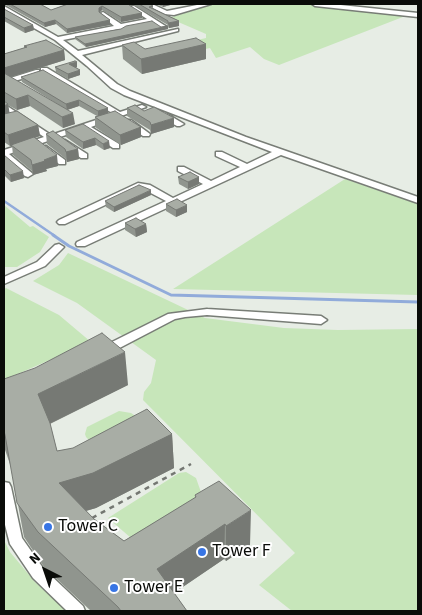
<!DOCTYPE html>
<style>
body{margin:0}
#map{position:relative;width:422px;height:615px;overflow:hidden;background:#e7ede5;font-family:"Source Sans 3",sans-serif}
canvas{display:block}
.frame{position:absolute;inset:0;border:5px solid #0a0c09;pointer-events:none}
.north{position:absolute;left:20px;top:545px;width:50px;height:50px;-webkit-text-stroke:4px #fff;paint-order:stroke;rotate:319deg;font-size:14px;font-weight:700;line-height:20px;text-align:center;color:#0a0c09}
.north::after{content:'';display:block;margin:auto;width:18px;height:22px;background:#0a0c09;clip-path:polygon(50% 0,100% 100%,50% 72%,0 100%)}
</style>
<div id="map">
<canvas width="422" height="615"></canvas>
<div class="frame"></div>
<div class="north">N</div>
</div>
<script>
const g = document.querySelector('canvas').getContext('2d');
g.lineJoin = 'round';
function paint(path, color) {
  g.fillStyle = color;
  g.fill(path, 'evenodd');
}
function poly(rows) {
  const path = new Path2D();
  for (const r of rows) {
    path.moveTo(r[0], r[1]);
    for (let i = 2; i < r.length; i += 2) path.lineTo(r[i], r[i + 1]);
  }
  return path;
}
function stroke(path, color, width, dash) {
  g.strokeStyle = color;
  g.lineWidth = width;
  g.lineCap = dash ? 'butt' : 'round';
  g.setLineDash(dash || []);
  g.stroke(path);
}
function write(font, color, halo, rows, align = 'center') {
  g.font = font + ' "Source Sans 3",sans-serif';
  g.lineWidth = 4;
  g.setLineDash([]);
  g.textBaseline = 'middle';
  g.strokeStyle = halo;
  g.fillStyle = color;
  for (const [text, x, y, turn = 0] of rows) {
    g.save();
    g.translate(x, y);
    g.rotate((+turn || 0) * Math.PI / 180);
    g.textAlign = isNaN(turn) ? turn : align;
    if (halo) g.strokeText(text, 0, 0);
    g.fillText(text, 0, 0);
    g.restore();
  }
}
const green = poly([
 [214,4,308,4,408,15,279,65,264,59,250,47,216,58,210,48,144,63,133,55,206,38,206,34,169,18],
 [345,179,418,204,418,295,173,289],
 [4,205,30,227,33,226,49,237,40,252,17,267,4,267],
 [68,253,205,318,284,328,338,330,418,329,418,611,292,611,259,585,295,553,143,400,144,392,151,383,156,360,77,303,33,281,59,265],
 [6,288,59,315,91,342,4,380,4,289],
 [119,411,131,413,137,417,89,440,86,437,85,434,87,427],
 [186,472,196,478,202,495,131,538,108,518,179,473],
 [4,540,10,552,35,582,67,611,4,611]
]);
const streamFar1 = poly([
 [4,201,55,236]
]);
const stream = poly([
 [53,235,69,246,171,295,418,302]
]);
const path = poly([
 [92,518,191,464]
]);
const minor = poly([
 [145,4,152,4,167,11,202,4,211,4,174,15,164,14,145,4],
 [312,4,331,4,418,13,418,17,315,6,312,4],
 [4,6,58,37,114,26,101,15,101,13,103,12,121,24,147,19,129,7,134,6,167,27,162,28,152,22,125,27,122,30,119,29,63,40,78,51,178,29,178,31,82,55,117,84,130,91,246,137,418,197,418,203,281,155,85,246,77,246,76,244,77,242,166,201,145,190,139,189,65,224,59,224,57,222,59,220,138,183,150,185,173,198,203,184,178,171,178,167,184,167,211,181,240,167,216,156,216,152,222,152,247,164,272,152,124,95,111,88,87,66,55,40,4,11,4,6],
 [41,68,47,68,120,112,142,105,146,107,91,127,119,144,119,148,113,148,84,129,9,154,33,174,28,177,25,176,4,159,4,150,44,137,4,109,4,104,51,135,114,114,41,72,41,68],
 [36,70,39,70,39,74,4,84,4,80,36,70],
 [158,112,164,112,184,124,180,126,177,126,158,116,158,112],
 [125,120,131,120,150,134,149,136,143,136,125,124,125,120],
 [65,140,87,154,87,158,81,158,62,145,61,143,65,140],
 [46,146,65,160,65,164,59,164,43,151,43,147,46,146],
 [59,244,64,247,45,266,4,284,4,277,37,262,55,245,59,244],
 [207,309,321,316,327,320,321,324,207,315,185,317,175,319,108,354,100,354,98,351,100,348,168,314,207,309],
 [4,482,9,483,11,487,22,538,43,568,83,606,85,611,67,611,33,578,10,544,4,521,4,482]
]);
const wall = poly([
 [4,4,40,4,51,10,68,4,129,5,142,18,121,22,102,10,100,12,110,20,110,25,67,33,56,24,45,27],
 [132,4,149,4,153,6,153,8,179,21,179,26,169,28,168,25],
 [156,4,174,4,163,7],
 [4,9,33,25,34,30,25,33,4,21],
 [161,27,168,29,86,47,75,39,75,37],
 [206,44,206,59,142,74,123,59,122,45,145,49],
 [24,46,64,50,65,60,11,77,75,124,63,128,30,106,17,110,8,105,9,113,38,125,40,136,35,138,58,166,46,169,47,171,33,175,32,171,13,155,12,146,10,146,4,142,4,54,24,48],
 [77,62,77,67,76,68,80,75,68,79,56,72,55,67],
 [21,77,108,108,108,113,141,127,141,137,121,145,95,127,95,117,97,116,79,106,67,110,22,82],
 [127,108,174,127,151,134,150,130,127,116],
 [83,124,110,148,104,150,96,145,83,149,66,137,65,130],
 [46,134,78,149,79,159,67,162,66,159,47,144],
 [4,155,24,178,11,182,4,175],
 [178,177,199,177,199,184,188,189,179,184],
 [151,195,114,212,106,207,105,201],
 [166,204,187,212,176,217,166,211],
 [125,223,146,224,147,232,136,237,125,230],
 [4,379,128,385,50,424,57,451,172,434,174,468,96,508,86,511,94,519,124,541,195,498,195,495,250,545,226,561,224,559,174,593,187,611,91,611,44,567,24,537,11,467,4,447]
]);
const shadedWall = poly([
 [163,4,174,4,163,7],
 [102,6,102,10,99,13,99,8],
 [142,13,142,18,121,22,121,17],
 [55,20,56,24,45,27,44,23],
 [110,20,110,25,67,33,67,29],
 [179,21,179,26,169,28,168,23],
 [33,25,34,30,25,33,24,28],
 [168,26,168,29,86,47,85,44],
 [206,44,206,59,142,74,141,59],
 [64,50,65,60,4,79,4,68],
 [77,62,77,67,70,69,69,64],
 [80,70,80,75,68,79,68,74],
 [28,95,30,106,17,110,16,99],
 [79,100,79,106,67,110,66,104],
 [8,104,10,115,4,117,4,106],
 [108,108,108,113,98,117,98,111],
 [73,113,75,124,63,128,62,117],
 [174,118,174,127,151,134,151,125],
 [38,125,40,136,10,146,8,135],
 [141,127,141,137,121,145,120,135],
 [95,138,96,145,83,149,83,142],
 [109,141,110,148,104,150,103,144],
 [78,149,79,159,67,162,66,152],
 [57,155,58,166,46,169,47,171,33,175,32,165,44,160],
 [23,171,24,178,11,182,10,175],
 [199,177,199,184,188,189,188,182],
 [151,190,151,195,114,212,114,207],
 [187,205,187,212,176,217,176,210],
 [146,224,147,232,136,237,135,229],
 [125,352,128,385,43,427,38,394],
 [172,434,174,468,96,508,64,517,59,483],
 [251,510,250,545,226,561,226,526],
 [225,524,224,559,159,603,157,569]
]);
const building = poly([
 [10,4,40,4,51,10,68,4,128,4,129,5,142,13,121,17,102,6,99,8,99,12,110,20,67,29,55,20,44,23,10,4],
 [139,4,149,4,153,6,149,7,179,21,168,23,168,21,139,4],
 [4,9,33,25,24,28,4,17,4,9],
 [152,21,161,27,168,26,85,44,75,37,121,29,126,26,152,21],
 [196,38,206,44,141,59,122,45,134,42,145,49,196,38],
 [46,40,64,50,4,68,4,54,27,47,24,46,46,40],
 [75,61,77,62,69,64,80,70,68,74,55,67,75,61],
 [43,70,108,108,98,111,79,100,66,104,21,77,43,70],
 [4,73,73,113,62,117,28,95,16,99,4,92,4,73],
 [4,101,8,104,4,106,4,101],
 [135,105,144,111,154,107,174,118,151,125,150,122,127,108,135,105],
 [17,111,38,125,8,135,4,132,4,114,17,111],
 [115,111,141,127,120,135,95,117,115,111],
 [83,124,109,141,103,144,95,138,83,142,65,130,83,124],
 [53,131,78,149,66,152,65,149,46,134,53,131],
 [34,137,57,155,44,160,45,161,32,165,31,160,11,145,34,137],
 [4,155,23,171,10,175,4,169,4,155],
 [190,172,199,177,188,182,178,177,190,172],
 [139,185,151,190,114,207,105,201,139,185],
 [177,199,187,205,176,210,166,204,177,199],
 [136,218,146,224,135,229,125,223,136,218],
 [102,333,125,352,38,394,50,423,57,451,73,448,147,409,172,434,93,473,59,483,94,519,124,541,196,497,195,495,219,481,251,510,226,526,225,524,157,569,187,611,121,611,118,607,38,532,17,503,5,435,4,431,4,379,35,368,102,333]
]);
const markers = [
 [48,527,5,"#3875e4"],
 [202,552,5,"#3875e4"],
 [114,588,5,"#3875e4"]
];
const nearPoinames = [
 ["Tower C",58,527],
 ["Tower F",212,552],
 ["Tower E",124,588]
];
paint(green, '#c7e6ba');
stroke(streamFar1, '#91abda', 2.5);
stroke(stream, '#91abda', 3);
stroke(minor, '#787d76', 3);
stroke(path, '#747772', 2.5, [5, 5]);
paint(minor, '#fff');
paint(wall, '#90958e');
paint(shadedWall, '#767974');
paint(building, '#a8ada5');
stroke(building, '#767974', 1);
for (const [x, y, r, color] of markers) {
  const dot = new Path2D();
  dot.arc(x, y, r, 0, 2 * Math.PI);
  g.fillStyle = color;
  g.fill(dot);
  stroke(dot, '#fff', 2);
}
write('18px', '#0a0c09', '#fff', nearPoinames, 'left');
</script>
